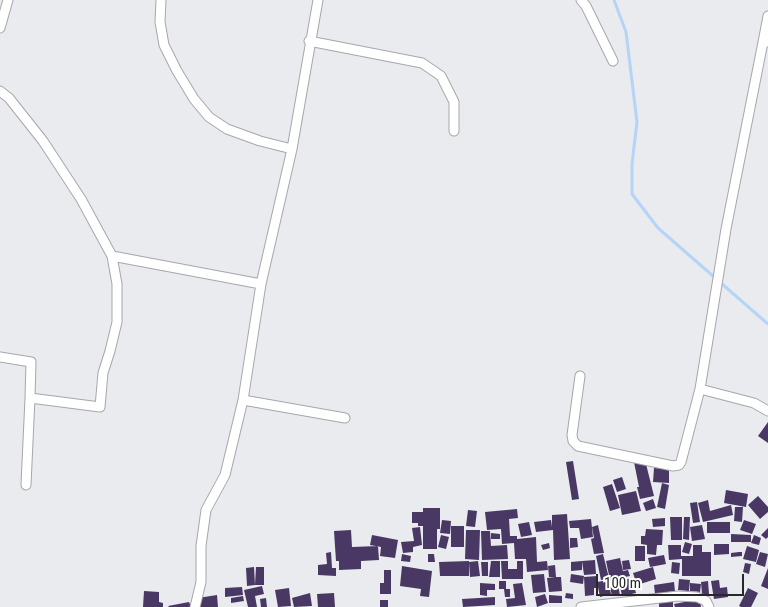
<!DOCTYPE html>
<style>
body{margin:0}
#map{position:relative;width:768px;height:607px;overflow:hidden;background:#e9ebef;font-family:"Roboto Condensed",sans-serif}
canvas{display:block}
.scale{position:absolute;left:596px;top:574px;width:148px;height:22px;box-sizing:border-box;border:2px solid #28282a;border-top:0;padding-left:6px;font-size:15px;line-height:18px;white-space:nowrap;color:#28282a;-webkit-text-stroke:4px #fff;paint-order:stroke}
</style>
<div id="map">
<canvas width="768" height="607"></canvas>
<div class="scale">100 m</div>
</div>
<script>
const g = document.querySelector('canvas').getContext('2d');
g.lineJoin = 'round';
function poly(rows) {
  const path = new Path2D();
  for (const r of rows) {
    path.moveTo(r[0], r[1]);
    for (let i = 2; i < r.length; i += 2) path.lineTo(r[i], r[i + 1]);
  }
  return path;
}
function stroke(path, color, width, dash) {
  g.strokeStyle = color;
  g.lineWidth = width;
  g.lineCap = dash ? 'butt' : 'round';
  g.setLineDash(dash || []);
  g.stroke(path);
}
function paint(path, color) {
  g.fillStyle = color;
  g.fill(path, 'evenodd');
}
const stream = poly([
 [614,0,626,32,637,122,632,164,632,194,658,228,768,324]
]);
const building = poly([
 [768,422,768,443,758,436],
 [645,460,654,496,640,499,637,487,639,487,634,462],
 [573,461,579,499,572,500,566,462],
 [654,468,669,469,669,483,653,482],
 [622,477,626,489,617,492,613,480],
 [662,483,669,485,665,509,657,507],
 [612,484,620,508,610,511,603,487],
 [726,490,748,494,746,507,724,503],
 [636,491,641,511,622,515,618,495],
 [758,496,768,507,768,512,760,519,748,505],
 [653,499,656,508,646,511,643,503],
 [708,500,710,511,731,505,733,515,703,522,698,503],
 [697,502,700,522,693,523,690,503],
 [735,507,743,507,742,522,734,521],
 [423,508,440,508,440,529,437,529,437,549,423,549,423,526,418,526,418,523,412,523,412,512,423,512],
 [517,509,518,518,509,519,510,536,517,536,517,539,536,537,537,562,547,561,548,570,527,572,526,559,515,559,514,543,502,544,501,529,487,530,485,512],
 [468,510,477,511,475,527,466,526],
 [567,514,570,559,554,560,553,530,536,532,534,522,551,520,552,527,552,515],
 [670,517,682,517,682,540,671,540],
 [684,517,690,517,689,540,683,539],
 [665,518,665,526,653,527,652,519],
 [591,519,593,537,581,539,579,528,570,528,569,521],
 [442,520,451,521,450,534,440,533],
 [744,520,756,524,752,534,740,530],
 [529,522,532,535,521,537,518,524],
 [707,522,730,522,730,533,707,533],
 [598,525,604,553,594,554,591,539,594,538,592,527],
 [702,525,705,539,692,541,690,527],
 [451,526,464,526,464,547,451,547],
 [420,527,422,545,413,547,413,552,403,553,401,542,414,541,412,528],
 [768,528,768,537,766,539,761,535],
 [646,529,663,530,662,545,657,545,656,555,647,554,647,545,641,544,641,536,645,536],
 [351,530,352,547,378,546,379,560,361,561,361,569,339,570,339,561,336,561,334,531],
 [466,530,480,530,479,560,465,559],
 [481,531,490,531,491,546,507,545,508,559,482,560],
 [491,533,500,534,500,539,491,539],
 [731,534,751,535,751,542,731,542],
 [372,535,398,540,395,558,380,556,381,547,370,545],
 [441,535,449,537,446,549,438,547],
 [754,535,761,538,759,545,751,543],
 [570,538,577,538,578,547,570,548],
 [685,542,692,544,689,554,682,552],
 [549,543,550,548,543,550,541,545],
 [714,544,729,544,729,554,714,555],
 [668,545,681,545,681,556,693,556,693,545,702,545,702,552,711,552,711,576,682,576,682,559,669,560],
 [635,546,645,546,645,561,635,561],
 [747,546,759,550,756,562,743,559],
 [331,552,332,568,336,568,336,576,318,575,318,565,327,564,326,553],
 [739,552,742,552,742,556,731,557,731,553],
 [760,552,768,554,765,567,756,564],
 [402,554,411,556,410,562,401,561],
 [428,554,434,554,435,562,428,562],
 [603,554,609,578,601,580,596,556],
 [664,555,666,564,650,567,648,558],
 [620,558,623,571,628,570,630,576,610,580,606,561],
 [595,560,596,574,584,575,582,561],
 [629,560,631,569,623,570,622,561],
 [469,561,469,576,440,576,439,562],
 [478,561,480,576,470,577,469,562],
 [491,561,500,561,500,577,489,577],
 [501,561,508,561,508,569,517,569,517,561,523,561,523,579,502,579],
 [582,561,582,570,571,571,571,562],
 [481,562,488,562,488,576,482,576],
 [672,562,680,563,679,574,671,573],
 [745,563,751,564,749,574,743,572],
 [555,565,556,577,549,577,548,566],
 [402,566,432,571,429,597,420,596,421,589,400,586],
 [254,567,255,585,247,586,246,568],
 [256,567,264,567,264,585,255,585],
 [653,567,656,579,637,585,633,573],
 [768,568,768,589,761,586],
 [384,570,391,570,391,594,380,594,380,583,384,583],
 [544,574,546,592,533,593,531,575],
 [571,574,584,576,583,584,570,582],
 [597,576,598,588,594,588,594,595,585,596,584,577],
 [555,577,561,577,562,591,549,592,547,578],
 [632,578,636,593,622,596,619,581],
 [679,579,690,580,689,591,678,590],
 [608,580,611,594,600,597,597,582],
 [719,580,720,588,727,587,728,597,714,599,711,581],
 [499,581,506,581,506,589,510,589,510,597,505,597,504,589,499,589],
 [708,581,709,594,702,594,701,582],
 [674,582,675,591,655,594,654,585],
 [480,583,495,584,495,590,487,590,487,596,480,595],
 [522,583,526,605,507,607,506,599,515,598,513,584],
 [690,583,701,584,700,592,690,591],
 [618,585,620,595,612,596,610,587],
 [262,586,264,594,255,596,257,607,248,607,244,590],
 [242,587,243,595,225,597,225,588],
 [289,588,291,606,278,607,275,590],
 [748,588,758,593,751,607,741,607,739,606],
 [144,591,159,592,159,602,163,603,163,607,143,607],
 [310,593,312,606,294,607,292,598],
 [334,593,335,607,318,607,317,594],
 [566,593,573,594,573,599,565,598],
 [545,594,548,603,537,607,535,597],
 [217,595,218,607,199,607,198,598],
 [549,595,562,596,562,603,549,603],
 [243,596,244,601,231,603,231,598],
 [495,597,495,605,463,607,462,599],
 [266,598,267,607,261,607,260,599],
 [700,599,701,607,675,607,674,604],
 [380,600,388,600,388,607,380,607],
 [189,602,191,607,169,607,168,606],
 [659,602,673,602,673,607,659,607]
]);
const street = poly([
 [161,0,160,22,164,45,177,71,194,99,209,117,227,129,260,141,292,149],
 [581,0,586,6,613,61],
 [0,28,8,0],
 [764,37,726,229,700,389,754,403,768,411],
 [309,41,422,63,441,76,454,102,454,131],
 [767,42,764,37,768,16],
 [0,91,9,98,43,141,81,199,112,256,117,284,117,322,110,351,103,373,100,407,30,398,26,485],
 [112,256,261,284],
 [0,357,31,362,30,398],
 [580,376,572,435,573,441,578,446,673,466,679,465,681,462,700,389],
 [243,400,345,418],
 [195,607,201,582,201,546,206,510,225,475,243,400,261,284,292,149,318,0],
 [581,607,678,596,697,597,706,601,709,607]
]);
stroke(stream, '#b5d4f7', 3);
paint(building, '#493863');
stroke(street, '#a5a7ab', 11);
stroke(street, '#fff', 9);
</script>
